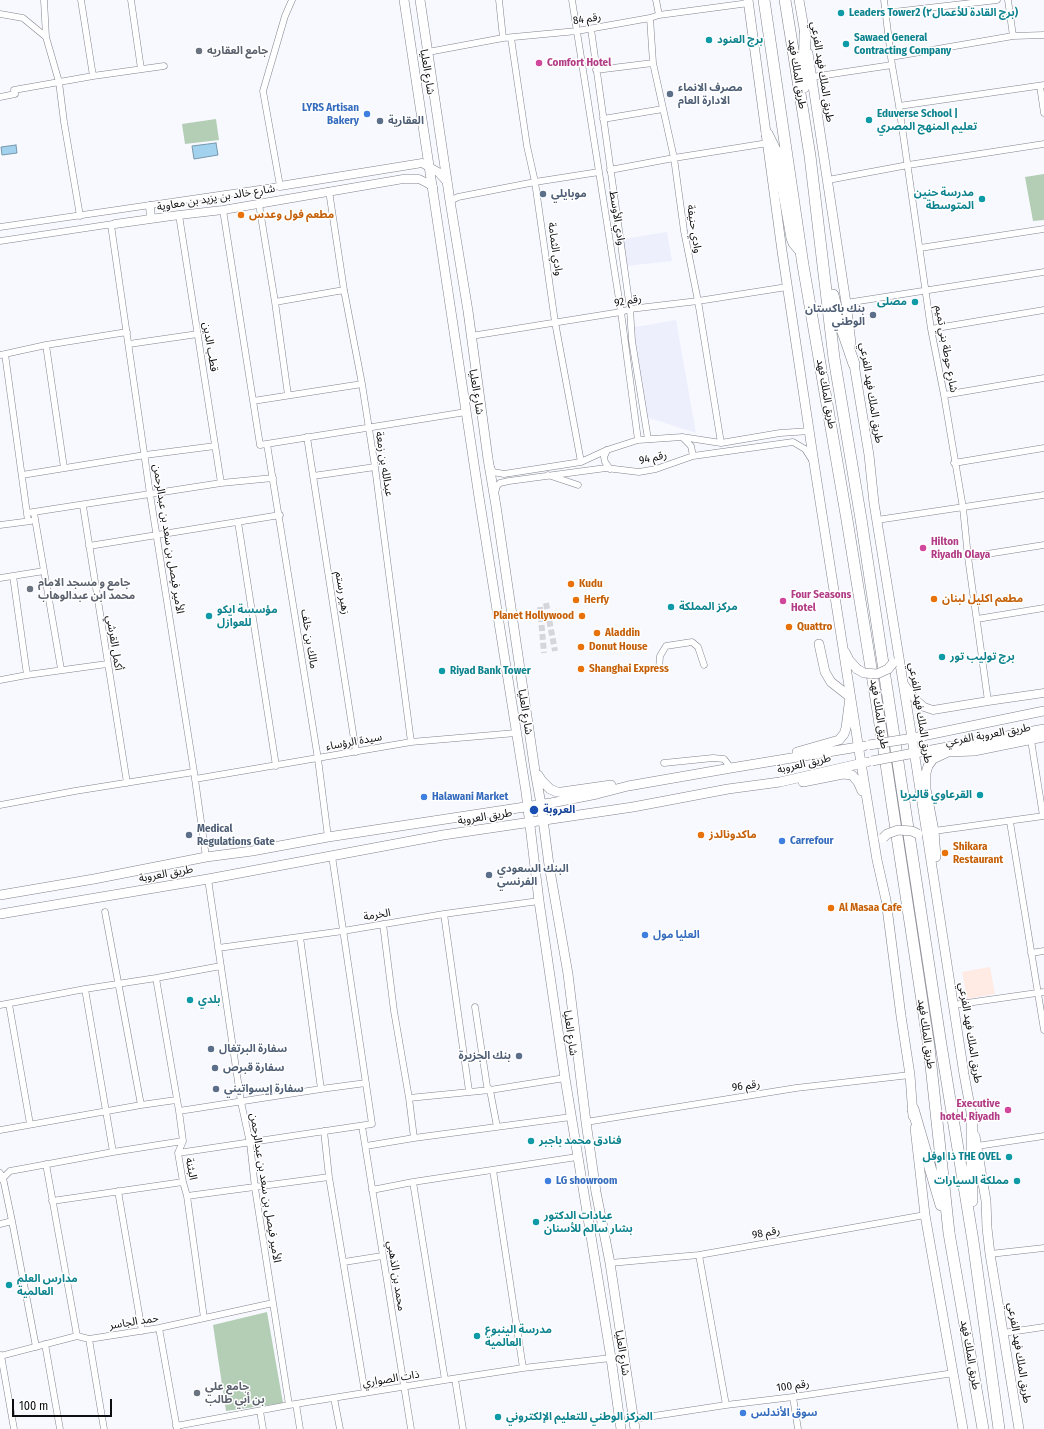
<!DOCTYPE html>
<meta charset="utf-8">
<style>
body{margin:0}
#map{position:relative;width:1044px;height:1429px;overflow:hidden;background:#f8f9ff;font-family:"Fira Sans Condensed",sans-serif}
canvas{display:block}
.scale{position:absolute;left:12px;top:1399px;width:100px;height:18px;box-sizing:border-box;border:2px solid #0e0e11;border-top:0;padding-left:5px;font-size:12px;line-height:14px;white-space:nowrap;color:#0e0e11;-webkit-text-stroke:3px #fff;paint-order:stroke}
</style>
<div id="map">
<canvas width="1044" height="1429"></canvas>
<div class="scale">100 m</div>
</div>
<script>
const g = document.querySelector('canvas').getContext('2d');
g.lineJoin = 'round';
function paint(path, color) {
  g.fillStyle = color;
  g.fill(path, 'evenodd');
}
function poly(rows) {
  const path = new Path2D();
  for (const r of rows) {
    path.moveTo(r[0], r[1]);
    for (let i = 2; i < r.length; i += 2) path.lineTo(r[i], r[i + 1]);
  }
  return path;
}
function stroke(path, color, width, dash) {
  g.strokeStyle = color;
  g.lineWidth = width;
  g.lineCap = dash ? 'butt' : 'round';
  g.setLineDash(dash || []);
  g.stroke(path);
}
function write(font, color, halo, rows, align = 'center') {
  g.font = font + ' "Fira Sans Condensed","Noto Sans Arabic",sans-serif';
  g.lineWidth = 3;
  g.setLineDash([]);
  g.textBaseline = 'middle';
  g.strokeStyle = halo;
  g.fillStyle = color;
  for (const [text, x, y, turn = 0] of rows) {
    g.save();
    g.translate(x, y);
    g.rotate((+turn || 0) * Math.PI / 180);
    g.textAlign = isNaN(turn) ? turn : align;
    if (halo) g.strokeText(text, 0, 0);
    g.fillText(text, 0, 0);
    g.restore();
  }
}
const built = poly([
 [667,232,672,261,627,266,623,239],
 [676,320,696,433,643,416,630,328]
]);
const industrial = poly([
 [990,967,995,994,967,999,962,972]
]);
const green = poly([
 [216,119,219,140,185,144,182,124],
 [1044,174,1044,220,1033,221,1025,177],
 [267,1312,283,1403,226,1411,213,1325]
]);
const water = poly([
 [216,143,218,155,194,159,192,146,216,143],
 [16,145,17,153,2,155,1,147,16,145]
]);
const streetTunnel = poly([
 [546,603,555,651],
 [540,607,544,653]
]);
const street = poly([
 [44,0,46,37],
 [81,0,93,76],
 [131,0,141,69],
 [499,0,503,38],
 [572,0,621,312,638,440],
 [656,0,659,15],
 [884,0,892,65,899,106,931,329,944,395,963,508,968,557,988,701],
 [1008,0,1013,36],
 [885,13,997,0],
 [0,14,23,18,46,37,59,82,64,122,80,216],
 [650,18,653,63,674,158,684,231,698,301,721,443],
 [591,29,630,309,632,341,648,439],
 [511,38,527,146,535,182,555,322,581,462],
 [428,52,503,38,577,31,650,18,659,15,749,3],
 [891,57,1013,36,1044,35],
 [596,70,653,63],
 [812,77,892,65],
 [1040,86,1044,113],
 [0,97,15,94,14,90,93,76,164,66],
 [899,106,1044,85],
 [603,119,663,109],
 [610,170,674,158,768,143],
 [828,180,908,165,1044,144],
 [329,191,344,290,362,384,375,467,411,742],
 [450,201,458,197,535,182,599,172],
 [259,204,275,302,288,395],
 [223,210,260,445,466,412],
 [179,215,221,483],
 [111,225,150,494,194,772,206,857],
 [0,227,280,186,263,91,285,16,292,0],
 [0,241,113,224],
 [920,248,1044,229],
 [275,302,344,290],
 [846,303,1044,272],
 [931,329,1044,310],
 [471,336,621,312,630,309,698,301,787,287],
 [129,344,198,334],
 [46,345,64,468],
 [5,354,28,521],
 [0,355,46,345,127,332],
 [944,395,1044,378],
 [253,401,362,384],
 [307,437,356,752],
 [682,437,691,446,693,456],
 [267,444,318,759,328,837],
 [607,450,604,457,605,462,610,469],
 [954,463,1044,448],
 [491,467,493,472,504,474,581,462,607,450,638,440,682,437,721,443,780,433,810,431],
 [22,475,145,455,215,446],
 [548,475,578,485],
 [313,476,375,467],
 [495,493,497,486,500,483,509,481,606,468,639,472,656,469,693,456,793,442,805,449,812,460],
 [83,506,127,783],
 [27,513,221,483,273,478],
 [34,513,61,669],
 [877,520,1044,495],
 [238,522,276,766],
 [0,525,31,521],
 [89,546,280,515],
 [968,557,1044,545],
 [13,576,27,675],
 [0,578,44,571],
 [977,619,1044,608],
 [659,669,660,656,666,646,692,642,698,647,704,665],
 [0,680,27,675,107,664],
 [1031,740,1043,816],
 [664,763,713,758,724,759,731,768],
 [195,779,411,742,516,733],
 [0,805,75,791,194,772],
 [1010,822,1044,1030],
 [934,831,1044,816],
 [208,879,241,1102,250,1143,255,1188,289,1405],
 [105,912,141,1105],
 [444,914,469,1091],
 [383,924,394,1011,409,1098,414,1138],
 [300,937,321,1089],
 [218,948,343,931,444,914,539,901],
 [1031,953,1044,951],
 [156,978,179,1111,183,1141,178,1153,183,1182,187,1196,204,1318],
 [85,989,113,1152],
 [9,1004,30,1124],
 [0,1005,85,989,156,978,221,966],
 [953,1005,1044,992],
 [475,1007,487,1086,490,1090,497,1127],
 [409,1098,490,1090,565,1078],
 [179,1111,321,1089,366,1083],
 [586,1122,796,1088,910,1075],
 [362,1126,411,1429],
 [0,1130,141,1105,176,1100],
 [324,1131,329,1177,365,1393],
 [366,1146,414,1138,571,1117],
 [977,1146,1044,1136],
 [178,1153,372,1124,332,856],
 [46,1164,77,1336],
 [493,1170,523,1368],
 [0,1173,3,1178,12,1221,36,1347],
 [0,1179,3,1178,10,1171,21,1169,113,1152,183,1141],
 [413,1182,445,1380],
 [372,1190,413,1182,577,1157],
 [118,1191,142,1331],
 [187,1196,329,1177],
 [52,1201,183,1182],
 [0,1224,12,1221],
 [990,1254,1044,1248],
 [699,1255,726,1405],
 [344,1262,382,1256],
 [610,1263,699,1255,925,1215],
 [159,1328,177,1429],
 [1003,1333,1044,1327],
 [89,1339,104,1429],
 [45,1344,60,1429],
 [1,1355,14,1429],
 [0,1356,77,1336,89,1339,159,1328,273,1303],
 [455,1379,463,1429],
 [793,1397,798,1429],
 [334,1398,340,1429],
 [296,1404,300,1429],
 [260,1411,263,1429],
 [634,1419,726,1405,793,1397,954,1373],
 [176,1426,289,1405,445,1380,523,1368,611,1358]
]);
const secondary = poly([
 [280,186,422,163,438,172,447,182],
 [150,206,151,219],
 [115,224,179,215,223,210,403,179,419,179,427,183,433,187],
 [904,684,914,698,924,707,933,710,988,701,1044,693]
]);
const primary = poly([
 [404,0,479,497,526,792,539,901,565,1078,611,1358,621,1429],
 [420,0,450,201,468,311,488,459,496,506,535,771,541,804,549,865,568,974,586,1122,596,1192,610,1263,635,1429],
 [748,0,782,251,814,463,861,763,877,860,886,900,901,1016,910,1075,913,1116],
 [799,0,806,40],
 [808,53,846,303,851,343],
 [853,358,869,455,874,503,912,738,964,1074,973,1123],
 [845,652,849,660,857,669],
 [908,739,1044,711],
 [797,752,839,740,844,734,846,728,850,697,831,682,825,672,819,644],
 [910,754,1044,729],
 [538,775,542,781,550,789,557,792,562,792,611,785],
 [803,782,843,774,852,775,858,782,862,791],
 [936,857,934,831,926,789,926,773,928,766,933,759,948,752,974,751,1044,737],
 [0,895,94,879,206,857,252,851,328,837,551,803,597,794,628,786,731,768,864,746],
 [0,914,208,879,443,835,633,807,728,789,780,782,867,762],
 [915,1128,925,1215,963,1429],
 [975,1136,986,1201,987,1228,990,1254,1019,1429]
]);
const highway = poly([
 [764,0,803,265,847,520,878,711,929,1047,949,1233,983,1429],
 [785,0,810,156,834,358,861,519,941,1045,973,1241,999,1429],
 [804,87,805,34],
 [767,134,777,154,792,238,794,243,799,249],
 [833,295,840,323,854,364],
 [913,1109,941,1205],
 [972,1118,972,1201]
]);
const primaryBridge = poly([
 [857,669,864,673,877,674,888,669,893,663],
 [869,745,907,739],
 [872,761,909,754],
 [883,838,887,834,898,830,912,831,918,834]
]);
const markers = [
 [841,13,4,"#0f9aa8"],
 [709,40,4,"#0f9aa8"],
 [846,44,4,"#0f9aa8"],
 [199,51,4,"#6b7280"],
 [539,63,4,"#d1479c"],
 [670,94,4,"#5c6f8a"],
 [367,114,4,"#3f7fe0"],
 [869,120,4,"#0f9aa8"],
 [380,121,4,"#5c6f8a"],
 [543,194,4,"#5c6f8a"],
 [982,199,4,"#0f9aa8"],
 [241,215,4,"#e8710a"],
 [915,302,4,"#0f9aa8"],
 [873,315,4,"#5c6f8a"],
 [923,548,4,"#d1479c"],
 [571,584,4,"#e8710a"],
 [30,589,4,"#6b7280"],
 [934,599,4,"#e8710a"],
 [576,600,4,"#e8710a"],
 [783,601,4,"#d1479c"],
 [671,607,4,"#0f9aa8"],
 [209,616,4,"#0f9aa8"],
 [582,616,4,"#e8710a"],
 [789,627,4,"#e8710a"],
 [597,633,4,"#e8710a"],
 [581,647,4,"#e8710a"],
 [942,657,4,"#0f9aa8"],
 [581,669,4,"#e8710a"],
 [442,671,4,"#0f9aa8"],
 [980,795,4,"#0f9aa8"],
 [424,797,4,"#3f7fe0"],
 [534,810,5,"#1a4fb4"],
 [189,835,4,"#5c6f8a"],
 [701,835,4,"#e8710a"],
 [782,841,4,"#3f7fe0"],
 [945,853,4,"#e8710a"],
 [489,875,4,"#5c6f8a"],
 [831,908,4,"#e8710a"],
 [645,935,4,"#3f7fe0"],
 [190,1000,4,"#0f9aa8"],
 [211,1049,4,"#5c6f8a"],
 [519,1056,4,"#5c6f8a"],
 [215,1068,4,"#5c6f8a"],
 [216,1089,4,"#5c6f8a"],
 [1008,1110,4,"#d1479c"],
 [531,1141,4,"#0f9aa8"],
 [1009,1157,4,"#0f9aa8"],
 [548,1181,4,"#3f7fe0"],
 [1017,1181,4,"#0f9aa8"],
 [536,1222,4,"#0f9aa8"],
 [9,1285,4,"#0f9aa8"],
 [477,1336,4,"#0f9aa8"],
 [197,1393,4,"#6b7280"],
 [743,1413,4,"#3f7fe0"],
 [498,1417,4,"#0f9aa8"]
];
const cultureNames = [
 ["Leaders Tower2 (برج القادة للأعمال٢)",849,13],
 ["Sawaed General",854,38],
 ["Contracting Company",854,51],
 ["برج العنود",717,40],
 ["Eduverse School |",877,114],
 ["تعليم المنهج المصري",877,127],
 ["مدرسة حنين",974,193,"right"],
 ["المتوسطة",974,206,"right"],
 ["مصلى",907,302,"right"],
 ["مركز المملكة",679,607],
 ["مؤسسة ايكو",217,610],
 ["للعوازل",217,623],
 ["برج توليب تور",950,657],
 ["Riyad Bank Tower",450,671],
 ["القرعاوي قاليريا",972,795,"right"],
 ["بلدي",198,1000],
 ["فنادق محمد باجبر",539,1141],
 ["ذا اوفل THE OVEL",1001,1157,"right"],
 ["مملكة السيارات",1009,1181,"right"],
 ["عيادات الدكتور",544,1216],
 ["بشار سالم للأسنان",544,1229],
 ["مدارس العلم",17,1279],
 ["العالمية",17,1292],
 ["مدرسة الينبوع",485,1330],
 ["العالمية",485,1343],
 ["المركز الوطني للتعليم الإلكتروني",506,1417]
];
const streetNames = [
 ["رقم 84",587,19,-9],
 ["شارع العليا",427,72,81],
 ["طريق الملك فهد الفرعي",822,72,81],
 ["طريق الملك فهد",797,74,81],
 ["شارع خالد بن يزيد بن معاوية",216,198,-9],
 ["وادي الأوسط",617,218,81],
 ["وادي حنيفة",694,229,81],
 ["وادي الثمامة",555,249,82],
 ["رقم 92",628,301,-10],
 ["قطب الدين",210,347,81],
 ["شارع حوطة بني تميم",946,349,80],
 ["شارع العليا",476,392,81],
 ["طريق الملك فهد الفرعي",871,393,81],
 ["طريق الملك فهد",826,394,80],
 ["رقم 94",653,458,-13],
 ["عبدالله بن زمعة",384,464,81],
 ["الأمير فيصل بن سعد بن عبدالرحمن",168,539,81],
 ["زهير رستم",342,593,81],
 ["مالك بن خلف",309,639,81],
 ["أكمل القرشي",114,643,81],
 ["شارع العليا",525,712,81],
 ["طريق الملك فهد الفرعي",920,713,81],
 ["طريق الملك فهد",879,714,81],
 ["طريق العروبة الفرعي",988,735,-10],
 ["سيدة الرؤساء",354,742,-10],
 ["طريق العروبة",804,764,-13],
 ["طريق العروبة",485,817,-9],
 ["طريق العروبة",166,874,-10],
 ["الخرمة",377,915,-9],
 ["شارع العليا",570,1033,82],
 ["طريق الملك فهد الفرعي",970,1033,81],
 ["طريق الملك فهد",926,1034,82],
 ["رقم 96",746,1086,-8],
 ["البثنة",191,1169,79],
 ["الأمير فيصل بن سعد بن عبدالرحمن",265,1188,81],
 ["رقم 98",766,1233,-10],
 ["محمد بن الذهبي",396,1276,81],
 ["حمد الجاسر",134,1322,-9],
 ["شارع العليا",622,1353,81],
 ["طريق الملك فهد الفرعي",1019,1353,81],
 ["طريق الملك فهد",970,1355,80],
 ["ذات الصواري",391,1379,-9],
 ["رقم 100",793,1386,-8]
];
const worshipNames = [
 ["جامع العقاريه",207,51],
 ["جامع و مسجد الامام",38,583],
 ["محمد ابن عبدالوهاب",38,596],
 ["جامع علي",205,1387],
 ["بن أبي طالب",205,1400]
];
const hotelNames = [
 ["Comfort Hotel",547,63],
 ["Hilton",931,542],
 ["Riyadh Olaya",931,555],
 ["Four Seasons",791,595],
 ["Hotel",791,608],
 ["Executive",1000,1104,"right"],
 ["hotel, Riyadh",1000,1117,"right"]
];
const serviceNames = [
 ["مصرف الانماء",678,88],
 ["الادارة العام",678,101],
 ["العقارية",388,121],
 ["موبايلي",551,194],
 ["بنك باكستان",865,309,"right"],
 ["الوطني",865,322,"right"],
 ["Medical",197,829],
 ["Regulations Gate",197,842],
 ["البنك السعودي",497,869],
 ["الفرنسي",497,882],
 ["سفارة البرتغال",219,1049],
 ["بنك الجزيرة",511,1056,"right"],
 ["سفارة قبرص",223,1068],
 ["سفارة إيسواتيني",224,1089]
];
const shopNames = [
 ["LYRS Artisan",359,108,"right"],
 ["Bakery",359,121,"right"],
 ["Halawani Market",432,797],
 ["Carrefour",790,841],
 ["العليا مول",653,935],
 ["LG showroom",556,1181],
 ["سوق الأندلس",751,1413]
];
const foodNames = [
 ["مطعم فول وعدس",249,215],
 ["Kudu",579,584],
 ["مطعم اكليل لبنان",942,599],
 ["Herfy",584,600],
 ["Planet Hollywood",574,616,"right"],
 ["Quattro",797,627],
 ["Aladdin",605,633],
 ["Donut House",589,647],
 ["Shanghai Express",589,669],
 ["ماكدونالدز",709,835],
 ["Shikara",953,847],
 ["Restaurant",953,860],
 ["Al Masaa Cafe",839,908]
];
const transitNames = [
 ["العروبة",543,810]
];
paint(built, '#edeffd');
paint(industrial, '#ffeae4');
paint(green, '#b4ceb6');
paint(water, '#a2d2ee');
stroke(water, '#7697ac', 1);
stroke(streetTunnel, '#d5d6db', 6, [6, 3]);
stroke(street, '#81838c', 7);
stroke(secondary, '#81838c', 9);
stroke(primary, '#81838c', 10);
stroke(highway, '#81838c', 12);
stroke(street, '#fff', 6);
stroke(secondary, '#fff', 8);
stroke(primary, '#fff', 9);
stroke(highway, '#fff', 11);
stroke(primaryBridge, '#81838c', 10, []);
stroke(primaryBridge, '#fff', 9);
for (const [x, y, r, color] of markers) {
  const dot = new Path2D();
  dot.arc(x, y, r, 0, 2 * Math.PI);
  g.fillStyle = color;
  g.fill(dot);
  stroke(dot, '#fff', 1.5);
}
write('bold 11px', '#0d838f', '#fff', cultureNames, 'left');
write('11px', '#0e0e11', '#fff', streetNames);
write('bold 11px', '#5b616d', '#fff', worshipNames, 'left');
write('bold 11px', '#b23c85', '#fff', hotelNames, 'left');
write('bold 11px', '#4e5e75', '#fff', serviceNames, 'left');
write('bold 11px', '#366cbe', '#fff', shopNames, 'left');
write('bold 11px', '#c56008', '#fff', foodNames, 'left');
write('bold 11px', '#164399', '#fff', transitNames, 'left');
</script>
